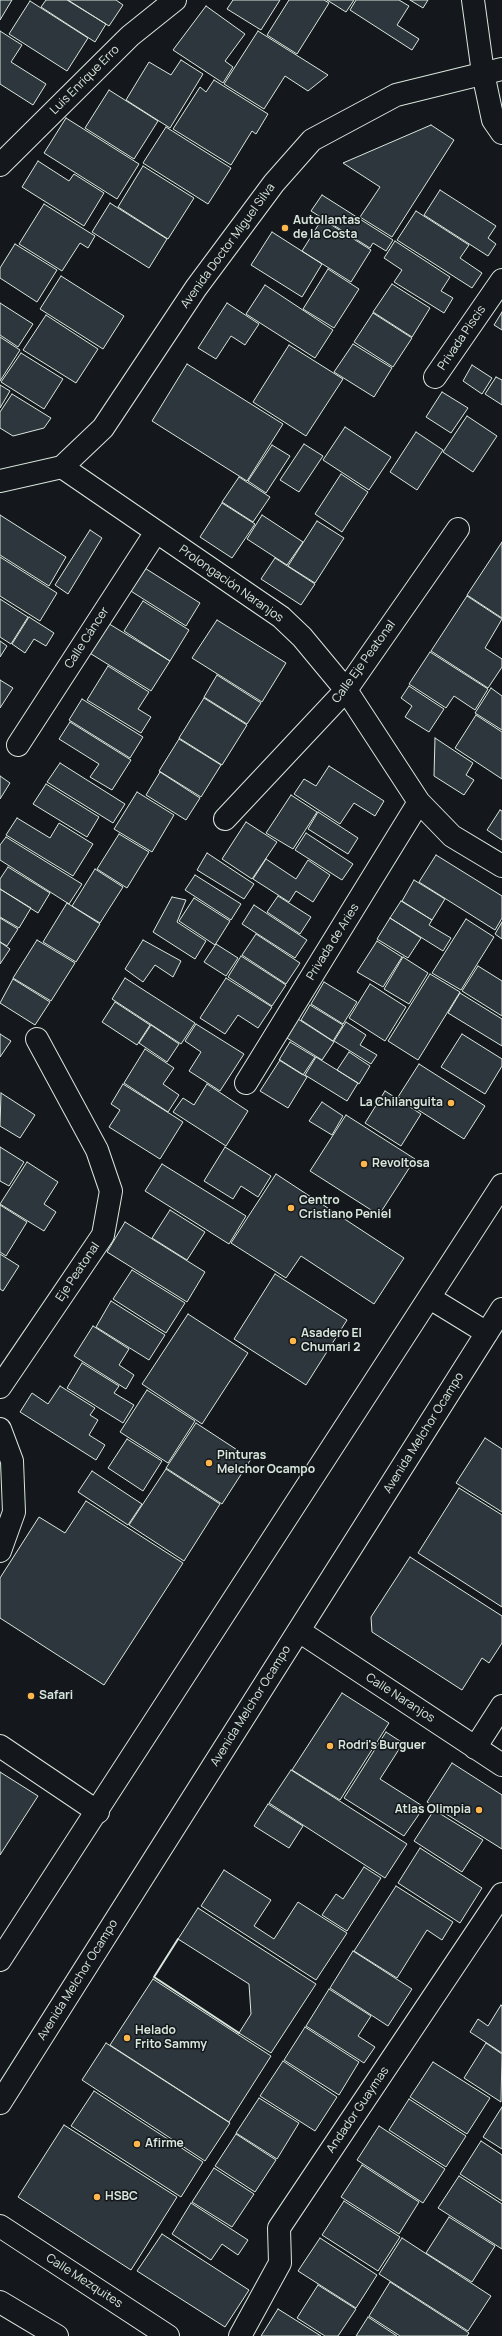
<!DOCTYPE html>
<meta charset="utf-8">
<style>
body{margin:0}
canvas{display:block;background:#14181c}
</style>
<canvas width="502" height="2336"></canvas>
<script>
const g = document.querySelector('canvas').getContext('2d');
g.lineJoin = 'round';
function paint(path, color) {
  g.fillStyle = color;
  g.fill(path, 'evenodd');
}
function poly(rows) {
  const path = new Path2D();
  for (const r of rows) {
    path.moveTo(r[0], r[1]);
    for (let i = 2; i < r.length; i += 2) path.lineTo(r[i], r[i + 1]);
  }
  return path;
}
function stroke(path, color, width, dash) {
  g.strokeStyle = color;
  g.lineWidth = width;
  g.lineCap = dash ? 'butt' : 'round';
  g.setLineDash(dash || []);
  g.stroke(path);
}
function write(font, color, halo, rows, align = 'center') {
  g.font = font + ' Manrope,sans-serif';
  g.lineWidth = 3;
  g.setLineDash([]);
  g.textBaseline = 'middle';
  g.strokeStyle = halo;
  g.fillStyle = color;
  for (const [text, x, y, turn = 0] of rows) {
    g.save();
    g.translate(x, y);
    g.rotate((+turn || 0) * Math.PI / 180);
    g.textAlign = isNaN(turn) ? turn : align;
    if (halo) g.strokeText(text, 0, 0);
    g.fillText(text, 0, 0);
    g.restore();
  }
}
const building = poly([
 [0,0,12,0,0,20,0,0],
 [46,0,67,0,106,24,95,42,41,7,46,0],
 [68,0,116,0,123,5,109,26,68,0],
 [233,0,280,0,261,30,227,9,233,0],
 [289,0,324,0,329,3,297,54,267,35,289,0],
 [327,0,354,0,346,12,327,0],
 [356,0,399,0,409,6,397,25,419,39,412,50,350,10,356,0],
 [410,0,428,0,423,8,410,0],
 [30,1,88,38,67,71,9,34,30,1],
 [206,6,245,34,225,61,233,67,223,83,173,50,206,6],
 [0,31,22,45,11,62,46,84,33,105,0,84,0,31],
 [258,31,328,75,308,91,285,76,264,109,224,84,258,31],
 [181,60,203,74,170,128,126,100,149,62,171,75,181,60],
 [214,80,268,114,256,134,252,131,231,165,173,129,200,87,206,92,214,80],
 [109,90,158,121,134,159,85,128,109,90],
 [66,118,139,164,117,199,44,153,66,118],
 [431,125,454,140,392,237,360,217,380,187,343,163,431,125],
 [166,127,231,168,208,204,143,163,166,127],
 [38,161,69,181,74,174,104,193,84,226,22,187,38,161],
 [143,166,194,198,168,239,118,207,143,166],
 [440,190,496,226,488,238,496,244,488,256,424,215,440,190],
 [322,195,393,240,386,251,373,243,370,248,311,211,322,195],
 [110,203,167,239,149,268,92,232,110,203],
 [44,204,95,236,88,248,80,243,62,271,19,244,44,204],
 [416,211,469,245,460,258,482,273,472,288,397,240,416,211],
 [322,219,371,250,351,282,302,251,322,219],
 [272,232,322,264,302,297,251,265,272,232],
 [395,241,450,277,441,291,453,298,444,313,394,282,402,270,384,258,395,241],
 [15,244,57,270,37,302,0,278,0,268,15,244],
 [328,269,359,289,334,328,303,309,328,269],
 [61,276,124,316,103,349,40,309,61,276],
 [392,284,430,308,412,337,373,312,392,284],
 [265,285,333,330,315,358,246,314,265,285],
 [0,303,33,324,18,347,0,335,0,303],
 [227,303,259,324,245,345,231,336,216,359,198,348,227,303],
 [502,312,502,330,494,325,502,312],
 [373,313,412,338,393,367,354,342,373,313],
 [46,315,98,349,76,383,23,350,46,315],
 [0,337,20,350,0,381,0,337],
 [353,344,392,368,374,397,334,372,353,344],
 [289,345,343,379,306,436,253,402,289,345],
 [21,353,63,379,44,409,1,382,21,353],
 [187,364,283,424,247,481,152,421,187,364],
 [472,365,492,378,482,394,463,381,472,365],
 [496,377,502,380,502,405,485,394,496,377],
 [0,385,10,391,0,408,0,385],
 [442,392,468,408,451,433,426,417,442,392],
 [12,394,51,418,44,428,13,436,0,428,0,412,12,394],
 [467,416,497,436,473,472,443,452,467,416],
 [345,427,391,457,369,490,323,460,345,427],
 [416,432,443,450,417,490,390,472,416,432],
 [304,444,323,456,299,492,280,480,304,444],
 [272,445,290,456,266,493,248,481,272,445],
 [341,474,368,492,342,532,315,514,341,474],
 [239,477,270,497,253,522,222,502,239,477],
 [222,503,255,524,232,558,200,537,222,503],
 [0,515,66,557,49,586,0,555,0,515],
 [262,515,303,542,287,565,247,539,262,515],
 [317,521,344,538,315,583,288,566,317,521],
 [90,530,102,538,68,594,55,585,90,530],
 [502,542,502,618,467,595,502,542],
 [0,557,57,593,40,621,0,596,0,557],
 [275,558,315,584,301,605,261,579,275,558],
 [140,565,200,603,186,626,126,588,140,565],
 [467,596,502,619,485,648,502,659,502,667,488,688,431,651,467,596],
 [0,599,28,617,11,644,0,637,0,599],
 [143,601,189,630,170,661,124,631,143,601],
 [29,617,54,633,46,646,34,639,25,653,12,644,29,617],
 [217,620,286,663,262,702,192,658,217,620],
 [106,622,170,661,151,691,88,652,106,622],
 [0,641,7,646,0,657,0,641],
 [430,652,488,689,475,710,454,696,446,708,409,684,430,652],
 [108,666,149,692,138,709,151,717,141,733,87,700,108,666],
 [217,675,261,703,247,724,204,697,217,675],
 [0,680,13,688,0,708,0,680],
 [409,686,444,709,429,732,405,717,412,706,401,698,409,686],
 [491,688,502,696,502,730,475,713,491,688],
 [204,698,247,725,222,765,179,738,204,698],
 [82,699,143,737,130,758,69,720,82,699],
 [476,715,502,732,502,779,455,748,476,715],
 [70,722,131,760,112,790,90,777,99,764,59,739,70,722],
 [435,738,473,763,466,775,474,780,464,795,434,776,435,738],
 [179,739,221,765,201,797,159,771,179,739],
 [60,763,125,804,113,823,47,782,60,763],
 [329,766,384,801,375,816,354,803,340,824,294,794,304,779,316,786,329,766],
 [160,772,200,798,186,820,146,795,160,772],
 [0,776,10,783,0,799,0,776],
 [46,784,99,817,87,837,33,804,46,784],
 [137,792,174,815,152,852,114,829,137,792],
 [291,795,317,812,293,849,266,833,291,795],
 [500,810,502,811,502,840,487,830,500,810],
 [318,812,358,838,348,854,308,829,318,812],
 [17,818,50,838,59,823,93,844,73,876,6,835,17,818],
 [246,822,277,842,252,879,222,859,246,822],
 [306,833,353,864,342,880,295,850,306,833],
 [119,834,149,852,127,888,97,869,119,834],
 [6,837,82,884,69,904,0,860,0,845,6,837],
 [207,853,254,884,244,899,197,870,207,853],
 [436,855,502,896,502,918,495,930,419,882,436,855],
 [266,859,296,879,308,860,330,875,313,902,296,891,289,902,253,879,266,859],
 [8,867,50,893,38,913,0,889,0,879,8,867],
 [95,869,123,887,100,923,72,906,95,869],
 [195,875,241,904,231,920,185,890,195,875],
 [414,880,445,899,432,920,402,901,414,880],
 [0,889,31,908,19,928,0,917,0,889],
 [278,896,311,917,300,934,267,912,278,896],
 [172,897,186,900,177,922,206,941,195,959,153,932,172,897],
 [194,898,230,921,215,945,179,921,194,898],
 [401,901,432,920,429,925,451,938,443,951,390,918,401,901],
 [67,903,100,924,76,962,43,942,67,903],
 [254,905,307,940,295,958,242,924,254,905],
 [0,918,18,929,7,946,0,942,0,918],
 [390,918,421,938,408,958,377,939,390,918],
 [466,919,494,937,461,990,432,973,466,919],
 [502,922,502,939,495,934,502,922],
 [256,934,300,963,286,984,242,955,256,934],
 [37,940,75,963,51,1001,13,978,37,940],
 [143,940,181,961,173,977,155,965,143,982,125,969,143,940],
 [377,941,402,957,383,987,357,972,377,941],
 [0,942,10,949,0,964,0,942],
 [216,944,238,958,226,976,204,962,216,944],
 [241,956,286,985,272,1006,228,977,241,956],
 [403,957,428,973,409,1004,384,989,403,957],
 [478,966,502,981,502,1016,462,991,478,966],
 [430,974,460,992,418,1060,388,1041,430,974],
 [125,978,195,1023,181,1044,112,999,125,978],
 [226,978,272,1007,258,1028,238,1015,225,1034,200,1018,226,978],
 [13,979,50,1002,35,1025,0,1003,13,979],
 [324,982,357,1002,343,1024,311,1004,324,982],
 [370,984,406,1007,385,1041,349,1018,370,984],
 [460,993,502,1019,502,1046,448,1013,460,993],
 [115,1002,150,1025,137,1045,102,1022,115,1002],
 [310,1005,343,1025,333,1041,301,1020,310,1005],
 [298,1019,334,1042,322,1060,287,1038,298,1019],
 [346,1022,366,1035,360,1045,377,1055,371,1064,334,1041,346,1022],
 [196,1024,244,1054,220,1091,189,1071,201,1052,185,1041,196,1024],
 [151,1025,179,1044,167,1062,139,1043,151,1025],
 [0,1034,11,1041,0,1057,0,1034],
 [462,1034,502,1059,502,1066,485,1094,441,1067,462,1034],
 [290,1042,315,1057,303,1075,279,1060,290,1042],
 [145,1049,174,1068,163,1084,179,1095,168,1112,124,1083,145,1049],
 [349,1052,370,1066,359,1084,337,1070,349,1052],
 [316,1057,358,1083,347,1101,305,1075,316,1057],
 [280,1060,307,1077,288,1108,260,1091,280,1060],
 [419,1064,485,1106,464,1139,398,1097,419,1064],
 [123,1084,183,1122,160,1159,109,1127,120,1110,111,1104,123,1084],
 [207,1084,248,1111,226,1146,173,1112,183,1098,194,1105,207,1084],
 [385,1091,421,1114,401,1146,365,1123,385,1091],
 [1,1093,35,1115,20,1138,0,1126,1,1093],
 [322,1102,343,1116,332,1135,309,1121,322,1102],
 [346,1115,415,1159,379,1215,310,1171,346,1115],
 [0,1147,24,1162,9,1186,0,1181,0,1147],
 [225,1147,271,1176,258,1197,241,1186,233,1199,204,1181,225,1147],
 [27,1162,58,1182,44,1204,56,1212,44,1231,0,1204,27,1162],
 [162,1164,246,1216,229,1244,145,1191,162,1164],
 [276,1174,404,1258,374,1304,301,1256,286,1278,231,1243,276,1174],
 [0,1205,27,1222,6,1256,0,1252,0,1205],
 [170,1210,205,1232,187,1260,152,1238,170,1210],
 [125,1222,205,1272,187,1302,107,1252,125,1222],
 [0,1254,19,1266,3,1291,0,1289,0,1254],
 [132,1270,185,1303,166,1333,113,1299,132,1270],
 [275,1274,347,1320,306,1385,234,1339,275,1274],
 [111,1301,165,1335,149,1360,96,1327,111,1301],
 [188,1314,248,1353,202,1424,142,1384,188,1314],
 [93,1326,129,1349,119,1365,134,1375,126,1389,74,1356,93,1326],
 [82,1363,119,1386,114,1393,134,1405,123,1423,67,1388,82,1363],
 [60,1386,95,1408,90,1415,98,1420,89,1435,105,1445,96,1460,20,1412,32,1393,48,1404,60,1386],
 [147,1390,195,1421,168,1463,120,1432,147,1390],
 [196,1423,251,1459,222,1504,166,1468,196,1423],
 [485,1438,502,1449,502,1512,456,1483,485,1438],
 [127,1439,162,1461,143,1491,108,1468,127,1439],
 [166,1469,220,1504,184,1561,129,1525,166,1469],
 [92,1471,142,1504,128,1525,78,1492,92,1471],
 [459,1488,502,1515,502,1607,418,1553,459,1488],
 [86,1501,183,1563,104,1685,0,1618,0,1578,39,1517,65,1533,86,1501],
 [410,1557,502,1616,502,1643,489,1663,482,1658,462,1690,372,1632,371,1617,410,1557],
 [342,1693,389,1723,340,1800,292,1770,342,1693],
 [386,1732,403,1743,380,1779,424,1807,404,1836,344,1798,386,1732],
 [452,1763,502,1795,502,1849,427,1802,452,1763],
 [291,1770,407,1844,385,1878,269,1803,291,1770],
 [0,1772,38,1796,0,1855,0,1772],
 [268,1804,303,1826,289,1848,254,1826,268,1804],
 [434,1810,483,1840,462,1872,414,1841,434,1810],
 [420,1848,482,1888,460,1923,398,1883,420,1848],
 [364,1867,381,1878,347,1931,322,1915,336,1894,343,1899,364,1867],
 [224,1870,271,1900,254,1926,274,1939,298,1902,347,1933,316,1980,201,1906,224,1870],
 [396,1886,453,1922,442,1940,427,1930,397,1978,354,1951,396,1886],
 [198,1908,316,1984,271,2053,239,2033,251,2014,249,1984,178,1939,198,1908],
 [353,1951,412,1989,388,2026,330,1988,353,1951],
 [153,1979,271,2056,229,2122,110,2045,153,1979],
 [329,1989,371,2016,358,2036,375,2047,364,2063,306,2026,329,1989],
 [501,2005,502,2006,502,2053,470,2032,478,2019,488,2026,501,2005],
 [305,2027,359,2062,339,2095,284,2060,305,2027],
 [106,2043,230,2123,205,2161,82,2080,106,2043],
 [486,2043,502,2054,501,2102,464,2078,486,2043],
 [283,2061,337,2097,315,2131,260,2096,283,2061],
 [433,2062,490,2098,467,2134,410,2097,433,2062],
 [94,2091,203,2162,181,2197,71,2126,94,2091],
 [259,2098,299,2123,277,2159,236,2133,259,2098],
 [409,2099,466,2136,446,2167,389,2130,409,2099],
 [502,2107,502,2149,483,2137,502,2107],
 [64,2125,177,2197,131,2270,18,2197,64,2125],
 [379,2126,445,2169,423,2203,357,2160,379,2126],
 [236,2134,276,2160,255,2192,215,2166,236,2134],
 [481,2141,502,2155,502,2201,460,2174,481,2141],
 [362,2165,419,2202,399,2234,341,2197,362,2165],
 [214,2168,254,2194,232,2227,192,2202,214,2168],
 [459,2176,502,2204,502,2249,438,2208,459,2176],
 [344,2201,400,2237,378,2271,322,2235,344,2201],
 [191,2203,248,2240,238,2255,222,2244,211,2260,172,2234,191,2203],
 [449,2217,495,2246,472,2282,426,2253,449,2217],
 [162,2234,249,2290,225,2327,137,2271,162,2234],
 [320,2238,377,2275,356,2308,298,2271,320,2238],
 [402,2238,491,2296,468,2331,379,2274,402,2238],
 [390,2282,469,2333,467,2336,400,2336,369,2316,390,2282],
 [318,2285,356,2309,338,2336,325,2336,297,2318,318,2285],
 [278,2309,321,2336,261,2336,278,2309],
 [368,2317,397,2336,356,2336,368,2317]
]);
const minor = poly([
 [473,0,483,73,493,120,502,133],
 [0,165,130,36,175,0],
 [435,377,502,280],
 [62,467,281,617,302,637,346,690,419,802,452,836,502,866],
 [18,745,156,532],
 [225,819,346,690,458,529],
 [246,1083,419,802],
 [0,1387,103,1235,111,1191,97,1150,37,1039],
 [0,1429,12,1461,14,1512,0,1551],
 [299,1631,502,1765],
 [0,1746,98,1812],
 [475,1748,502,1706],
 [240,2336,280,2263,279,2228,502,1894]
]);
const tertiary = poly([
 [0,481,62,467,103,428,196,288,274,183,312,140,396,95,502,69],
 [0,2226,168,2336],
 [0,2302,57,2336]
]);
const primary = poly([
 [430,1298,487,1333],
 [0,1960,502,1185],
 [0,2103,502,1309]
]);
const wall = poly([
 [178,1939,154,1977,239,2033]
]);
const markers = [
 [285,228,4,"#ffb74d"],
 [451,1103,4,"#ffb74d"],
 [364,1164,4,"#ffb74d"],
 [291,1208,4,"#ffb74d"],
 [293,1341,4,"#ffb74d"],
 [209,1463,4,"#ffb74d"],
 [31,1696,4,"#ffb74d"],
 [330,1746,4,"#ffb74d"],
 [479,1810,4,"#ffb74d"],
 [127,2038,4,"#ffb74d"],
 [137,2144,4,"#ffb74d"],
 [97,2197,4,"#ffb74d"]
];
const streetNames = [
 ["Luis Enrique Erro",85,80,-45],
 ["Avenida Doctor Miguel Silva",228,246,-54],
 ["Privada Piscis",462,338,-56],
 ["Prolongación Naranjos",231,584,35],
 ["Calle Cáncer",87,638,-57],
 ["Calle Eje Peatonal",364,662,-54],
 ["Privada de Aries",333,942,-58],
 ["Eje Peatonal",78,1272,-56],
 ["Avenida Melchor Ocampo",424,1433,-58],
 ["Calle Naranjos",400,1698,33],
 ["Avenida Melchor Ocampo",251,1706,-58],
 ["Avenida Melchor Ocampo",78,1980,-58],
 ["Andador Guaymas",358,2110,-56],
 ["Calle Mezquites",84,2281,33]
];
const poiNames = [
 ["Autollantas",293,221],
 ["de la Costa",293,235],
 ["La Chilanguita",443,1103,"right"],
 ["Revoltosa",372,1164],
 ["Centro",299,1201],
 ["Cristiano Peniel",299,1215],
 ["Asadero El",301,1334],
 ["Chumari 2",301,1348],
 ["Pinturas",217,1456],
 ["Melchor Ocampo",217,1470],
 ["Safari",39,1696],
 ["Rodri's Burguer",338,1746],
 ["Atlas Olimpia",471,1810,"right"],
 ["Helado",135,2031],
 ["Frito Sammy",135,2045],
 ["Afirme",145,2144],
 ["HSBC",105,2197]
];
paint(building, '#2c363c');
stroke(building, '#d8e6dc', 1);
stroke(minor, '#d8e6dc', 24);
stroke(tertiary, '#d8e6dc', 24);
stroke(primary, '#d8e6dc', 24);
stroke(minor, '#14181c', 22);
stroke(tertiary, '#14181c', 22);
stroke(primary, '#14181c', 22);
stroke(wall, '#d8e6dc', 2);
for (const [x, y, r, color] of markers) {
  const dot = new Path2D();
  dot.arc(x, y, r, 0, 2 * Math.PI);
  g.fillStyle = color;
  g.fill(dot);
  stroke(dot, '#14181c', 1.5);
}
write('12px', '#d8e6dc', '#14181c', streetNames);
write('bold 12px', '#d8e6dc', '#14181c', poiNames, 'left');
</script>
